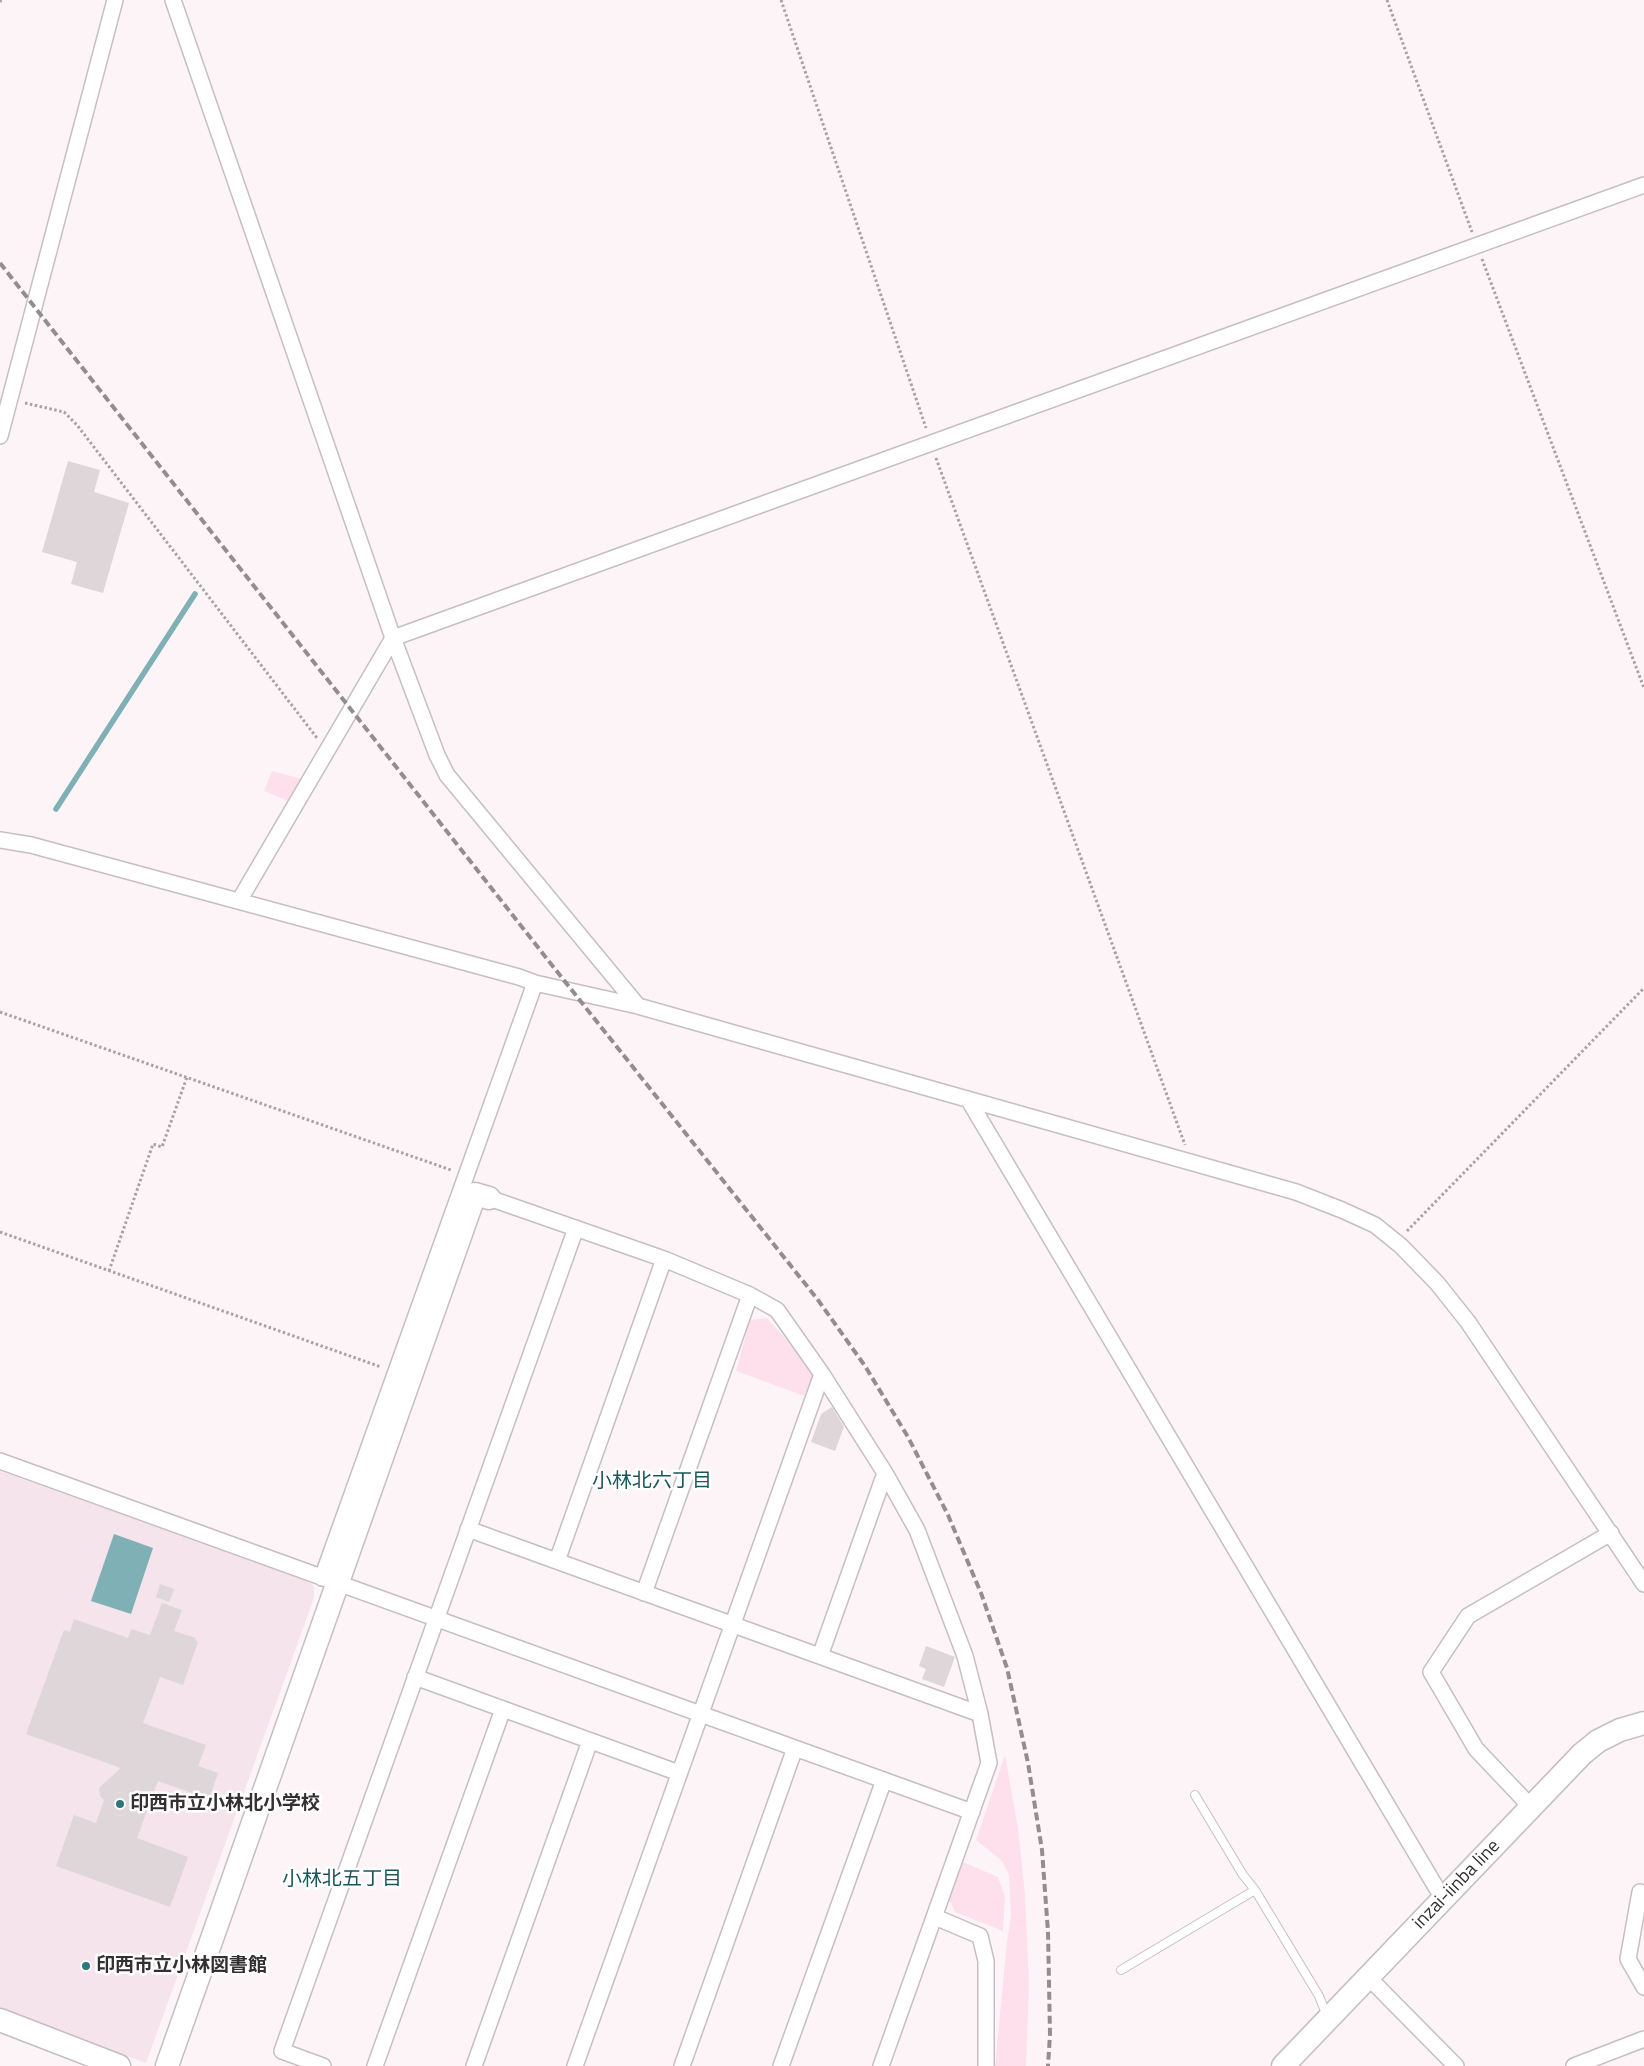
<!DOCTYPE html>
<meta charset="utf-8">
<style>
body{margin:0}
canvas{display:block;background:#fdf4f8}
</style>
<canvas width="1644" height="2066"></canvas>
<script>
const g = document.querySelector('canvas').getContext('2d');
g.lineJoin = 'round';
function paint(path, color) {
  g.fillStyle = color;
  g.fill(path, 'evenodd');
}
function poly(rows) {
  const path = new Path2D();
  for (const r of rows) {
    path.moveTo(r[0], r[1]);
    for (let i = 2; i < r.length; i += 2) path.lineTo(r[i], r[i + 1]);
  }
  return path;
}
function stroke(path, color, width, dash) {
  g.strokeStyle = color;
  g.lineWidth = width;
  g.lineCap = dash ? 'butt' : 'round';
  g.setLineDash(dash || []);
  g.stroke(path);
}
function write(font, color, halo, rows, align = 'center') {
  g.font = font + ' "Titillium Web","Noto Sans JP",sans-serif';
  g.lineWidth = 5;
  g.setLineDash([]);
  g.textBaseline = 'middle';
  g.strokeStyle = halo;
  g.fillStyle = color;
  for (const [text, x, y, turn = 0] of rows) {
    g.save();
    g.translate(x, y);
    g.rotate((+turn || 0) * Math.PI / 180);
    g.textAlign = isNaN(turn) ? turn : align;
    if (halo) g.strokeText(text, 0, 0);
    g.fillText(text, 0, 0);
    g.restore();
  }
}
const built = poly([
 [0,1471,310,1581,314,1588,314,1598,146,2063,0,2010]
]);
const green = poly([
 [272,771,302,779,289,801,264,791],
 [767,1318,805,1361,813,1376,804,1396,736,1371,750,1320],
 [1005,1755,1018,1828,1025,1894,1029,1984,1026,2066,995,2066,1007,1941,1011,1915,1009,1875,1002,1861,976,1840],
 [963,1862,998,1877,1005,1897,1003,1931,955,1912,949,1899]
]);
const water = poly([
 [114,1534,153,1548,131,1614,91,1601]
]);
const stream = poly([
 [56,809,195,594]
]);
const building = poly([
 [68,461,100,470,94,492,129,503,103,593,71,584,77,562,42,552],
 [832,1407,844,1427,835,1451,811,1442,821,1414],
 [160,1584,174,1589,169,1602,156,1597],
 [162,1603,182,1610,174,1631,196,1638,195,1640,198,1642,183,1685,160,1677,143,1723,206,1745,198,1766,218,1773,209,1799,158,1781,137,1838,188,1857,170,1907,56,1866,74,1815,96,1823,104,1800,100,1796,99,1788,121,1768,26,1734,64,1630,70,1632,74,1619,128,1638,131,1629,150,1635],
 [926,1646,955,1657,944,1687,922,1679,926,1669,919,1666]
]);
const path = poly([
 [781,0,926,428],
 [1387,0,1472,232],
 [0,2,1,0],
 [1482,259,1644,688],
 [25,403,64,412,77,425,317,738],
 [936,458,1185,1145],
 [0,1012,451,1170],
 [1407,1231,1644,988],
 [0,1232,381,1367],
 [109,1271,153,1144,162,1147,187,1077]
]);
const lane = poly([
 [1195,1795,1243,1875,1255,1890,1319,1996,1327,2016],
 [1121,1970,1255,1890]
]);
const street = poly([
 [173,0,393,638,239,901],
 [0,436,115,0],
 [0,840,31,845,519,977,535,983],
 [638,1006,1296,1192,1342,1210,1375,1225,1401,1246,1437,1283,1468,1322,1644,1584],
 [968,1099,1443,1899],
 [489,1198,664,1259,750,1295,777,1310,822,1374,885,1473,917,1530,965,1656,980,1714,989,1763,881,2066],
 [0,1461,972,1812],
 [468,1529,980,1714],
 [557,1561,664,1259],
 [322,1578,535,983,638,1006,447,775,437,755,393,638,1644,185],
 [644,1593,750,1295],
 [820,1656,885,1473],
 [415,1677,679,1773],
 [1531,1807,1476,1749,1431,1672,1468,1616,1611,1533],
 [1640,1892,1628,1959,1644,1987],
 [935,1917,980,1936,986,1961,986,2066],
 [1368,1977,1456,2066],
 [323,2066,282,2051,576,1228],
 [375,2066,503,1709],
 [474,2066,590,1741],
 [575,2066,822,1374],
 [682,2066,795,1748],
 [781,2066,884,1780],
 [1574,2066,1644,2039]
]);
const secondary = poly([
 [0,2020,119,2066],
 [167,2066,475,1194,489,1198],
 [1283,2066,1582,1754,1598,1741,1620,1730,1644,1723]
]);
const rail = poly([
 [0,263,555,969,818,1300,865,1366,908,1437,948,1515,981,1593,1007,1668,1028,1763,1042,1850,1048,1932,1050,2034,1048,2066]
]);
const markers = [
 [120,1804,5,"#2e787d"],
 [86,1966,5,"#2e787d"]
];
const poiNames = [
 ["印西市立小林北小学校",130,1804],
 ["印西市立小林図書館",96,1966]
];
const streetNames = [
 ["inzai-iinba line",1457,1885,-46]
];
const neighbourhoodNames = [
 ["小林北六丁目",652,1482],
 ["小林北五丁目",342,1880]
];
paint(built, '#f5e4eb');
paint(green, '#fee0ec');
paint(water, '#7fb0b5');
stroke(stream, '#7fb0b5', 5.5);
paint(building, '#dfd6d9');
stroke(lane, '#c7bec1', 10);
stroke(street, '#c7bec1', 18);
stroke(secondary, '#c7bec1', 25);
stroke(path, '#a9a2a5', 3, [2.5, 2.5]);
stroke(lane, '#fff', 8);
stroke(street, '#fff', 15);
stroke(secondary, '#fff', 22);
stroke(rail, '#948d90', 4, [8, 4]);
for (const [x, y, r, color] of markers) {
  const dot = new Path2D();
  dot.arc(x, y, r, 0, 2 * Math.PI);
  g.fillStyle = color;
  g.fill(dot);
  stroke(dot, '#fff', 2);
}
write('bold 19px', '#343032', '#fff', poiNames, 'left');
write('19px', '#343032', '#fff', streetNames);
write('20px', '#1a565a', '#fff', neighbourhoodNames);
</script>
